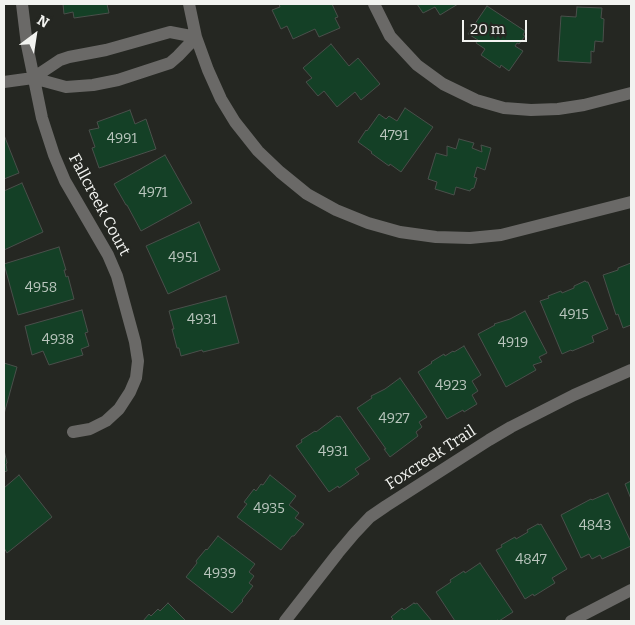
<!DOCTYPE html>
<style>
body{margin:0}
#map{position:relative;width:635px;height:625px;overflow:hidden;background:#252722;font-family:Bitter,serif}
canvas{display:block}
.frame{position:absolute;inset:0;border:5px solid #f2f3f0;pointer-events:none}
.north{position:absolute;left:10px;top:10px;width:50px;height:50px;-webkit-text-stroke:4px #252722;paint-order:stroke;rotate:31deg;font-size:14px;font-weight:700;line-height:20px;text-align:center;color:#f2f3f0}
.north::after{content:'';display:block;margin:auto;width:18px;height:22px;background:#f2f3f0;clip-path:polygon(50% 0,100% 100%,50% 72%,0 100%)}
.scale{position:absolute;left:462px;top:20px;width:65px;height:22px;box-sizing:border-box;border:2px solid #f2f3f0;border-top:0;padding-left:6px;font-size:15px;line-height:18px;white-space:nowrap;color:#f2f3f0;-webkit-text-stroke:4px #252722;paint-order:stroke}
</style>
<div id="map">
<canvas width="635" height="625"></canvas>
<div class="frame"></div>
<div class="north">N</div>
<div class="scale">20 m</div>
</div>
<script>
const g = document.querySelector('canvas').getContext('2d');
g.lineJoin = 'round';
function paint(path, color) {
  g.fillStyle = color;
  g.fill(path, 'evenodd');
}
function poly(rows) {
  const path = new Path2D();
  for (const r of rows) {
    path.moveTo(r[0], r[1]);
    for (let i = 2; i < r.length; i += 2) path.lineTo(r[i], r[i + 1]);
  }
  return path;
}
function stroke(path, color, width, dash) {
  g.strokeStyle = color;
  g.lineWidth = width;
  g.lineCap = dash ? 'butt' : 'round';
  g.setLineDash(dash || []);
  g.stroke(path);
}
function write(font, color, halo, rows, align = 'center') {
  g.font = font + ' Bitter,serif';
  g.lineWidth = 4;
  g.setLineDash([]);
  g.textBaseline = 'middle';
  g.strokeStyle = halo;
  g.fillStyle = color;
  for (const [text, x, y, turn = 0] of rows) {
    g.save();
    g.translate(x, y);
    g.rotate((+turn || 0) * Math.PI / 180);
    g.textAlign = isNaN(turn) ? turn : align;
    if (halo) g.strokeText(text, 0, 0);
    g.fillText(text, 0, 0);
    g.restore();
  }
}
const building = poly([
 [63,4,107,4,109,13,74,18,73,12,64,14,63,4],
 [279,4,332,4,338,17,335,18,340,28,319,37,315,29,293,39,287,26,281,29,272,10,280,7,279,4],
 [417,4,458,4,440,15,435,7,423,13,417,4],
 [487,6,525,31,523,35,525,36,519,44,517,43,515,46,523,51,509,71,501,65,500,68,481,55,485,49,476,43,478,40,468,34,487,6],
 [577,7,602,8,601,18,604,19,603,42,595,41,594,52,591,51,591,63,558,61,561,16,576,17,577,7],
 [331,44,349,66,358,58,380,84,361,100,355,92,337,107,324,91,318,96,306,82,312,78,303,68,331,44],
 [405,108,433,127,401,172,390,164,389,166,371,153,372,152,358,142,366,130,367,131,379,114,386,119,389,116,397,121,405,108],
 [130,110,135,124,146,119,156,149,99,168,92,148,95,147,89,130,99,128,97,122,130,110],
 [4,135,19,173,4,179,4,135],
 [459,139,474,143,472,148,482,152,481,145,491,148,485,170,477,167,474,177,477,178,474,188,471,189,470,191,456,187,454,195,435,189,437,182,428,179,436,153,447,156,447,146,456,149,459,139],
 [165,155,192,203,141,231,127,205,126,205,114,184,165,155],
 [22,183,43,232,4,250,4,191,22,183],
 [199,222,220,270,168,294,146,246,199,222],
 [59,247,66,270,64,270,66,277,68,276,74,299,18,315,4,264,59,247],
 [631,263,631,325,623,328,618,314,616,315,603,275,618,270,618,268,631,263],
 [585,281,586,282,588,282,608,329,592,336,594,342,572,351,571,350,562,354,540,301,549,298,548,296,561,291,562,293,574,288,574,286,585,281],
 [226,296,239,343,203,352,202,350,181,356,179,348,177,348,172,329,174,329,169,311,226,296],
 [82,310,88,332,85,333,89,346,81,349,83,355,49,365,43,351,32,355,25,326,82,310],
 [525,311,547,353,539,357,542,362,533,365,536,370,506,387,478,334,495,325,494,324,510,319,525,311],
 [464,346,481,375,472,381,478,391,472,395,477,404,464,412,463,410,447,419,418,372,432,363,431,362,444,354,445,356,453,351,454,352,464,346],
 [4,363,17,367,4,414,4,363],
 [400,378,427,417,419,422,422,427,416,432,418,436,390,457,384,449,386,449,357,408,372,398,371,396,385,389,400,378],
 [337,416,338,417,340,416,370,459,355,469,359,474,339,488,338,486,329,492,296,446,302,442,301,440,315,431,316,432,337,416],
 [4,450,7,463,6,464,7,471,4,472,4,450],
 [19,475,52,517,7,553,4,548,4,488,19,475],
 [270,475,296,496,289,505,299,513,295,518,304,524,294,536,292,536,281,550,237,517,247,504,244,502,254,489,256,491,261,484,263,485,270,475],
 [631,481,631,499,625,484,631,481],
 [608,493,631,542,631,546,602,559,600,555,592,559,589,554,581,558,561,515,591,499,592,500,608,493],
 [538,524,539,525,541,524,567,569,552,578,555,583,534,596,533,594,525,599,496,550,502,547,501,545,515,537,516,539,528,532,527,530,538,524],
 [218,536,255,564,249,572,254,576,249,583,253,586,242,600,243,601,232,613,186,577,197,563,196,561,206,549,207,550,218,536],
 [480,563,513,612,499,621,498,620,495,621,455,621,436,592,451,582,450,580,464,571,465,573,480,563],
 [168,603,186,621,143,621,149,614,151,616,158,609,160,611,168,603],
 [414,603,415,604,417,603,432,621,390,621,393,619,391,617,402,608,404,610,414,603]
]);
const minor = poly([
 [22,4,27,45,42,118,54,155,65,181,108,255,117,276,135,342,138,361,136,378,130,392,119,409,106,421,90,429,73,432],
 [189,4,196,37,208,70,221,99,235,122,258,151,280,172,307,194,336,210,368,223,400,232,436,237,470,238,501,235,631,202],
 [374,4,390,36,417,65,443,84,476,100,504,108,531,110,558,109,584,105,631,93],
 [33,78,60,60,69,57,106,50,170,32,196,37],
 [4,82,33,78,66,87,93,85,118,80,170,63,178,56,196,37],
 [285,621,338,553,354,534,370,517,386,506,489,440,511,427,574,395,631,370],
 [571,621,631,590]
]);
const numberNames = [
 ["4791",394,136],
 ["4991",122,139],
 ["4971",153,193],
 ["4951",183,258],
 ["4958",41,288],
 ["4915",574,315],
 ["4931",202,320],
 ["4938",58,340],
 ["4919",513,343],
 ["4923",451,386],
 ["4927",394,419],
 ["4931",333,452],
 ["4935",269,509],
 ["4843",595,526],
 ["4847",531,560],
 ["4939",220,574]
];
const streetNames = [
 ["Fallcreek Court",99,205,62],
 ["Foxcreek Trail",431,458,-33]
];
paint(building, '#144026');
stroke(building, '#4a4f4b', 1);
stroke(minor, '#6a6967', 12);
write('14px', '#bac6be', null, numberNames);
write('16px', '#f2f3f0', '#252722', streetNames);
</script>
